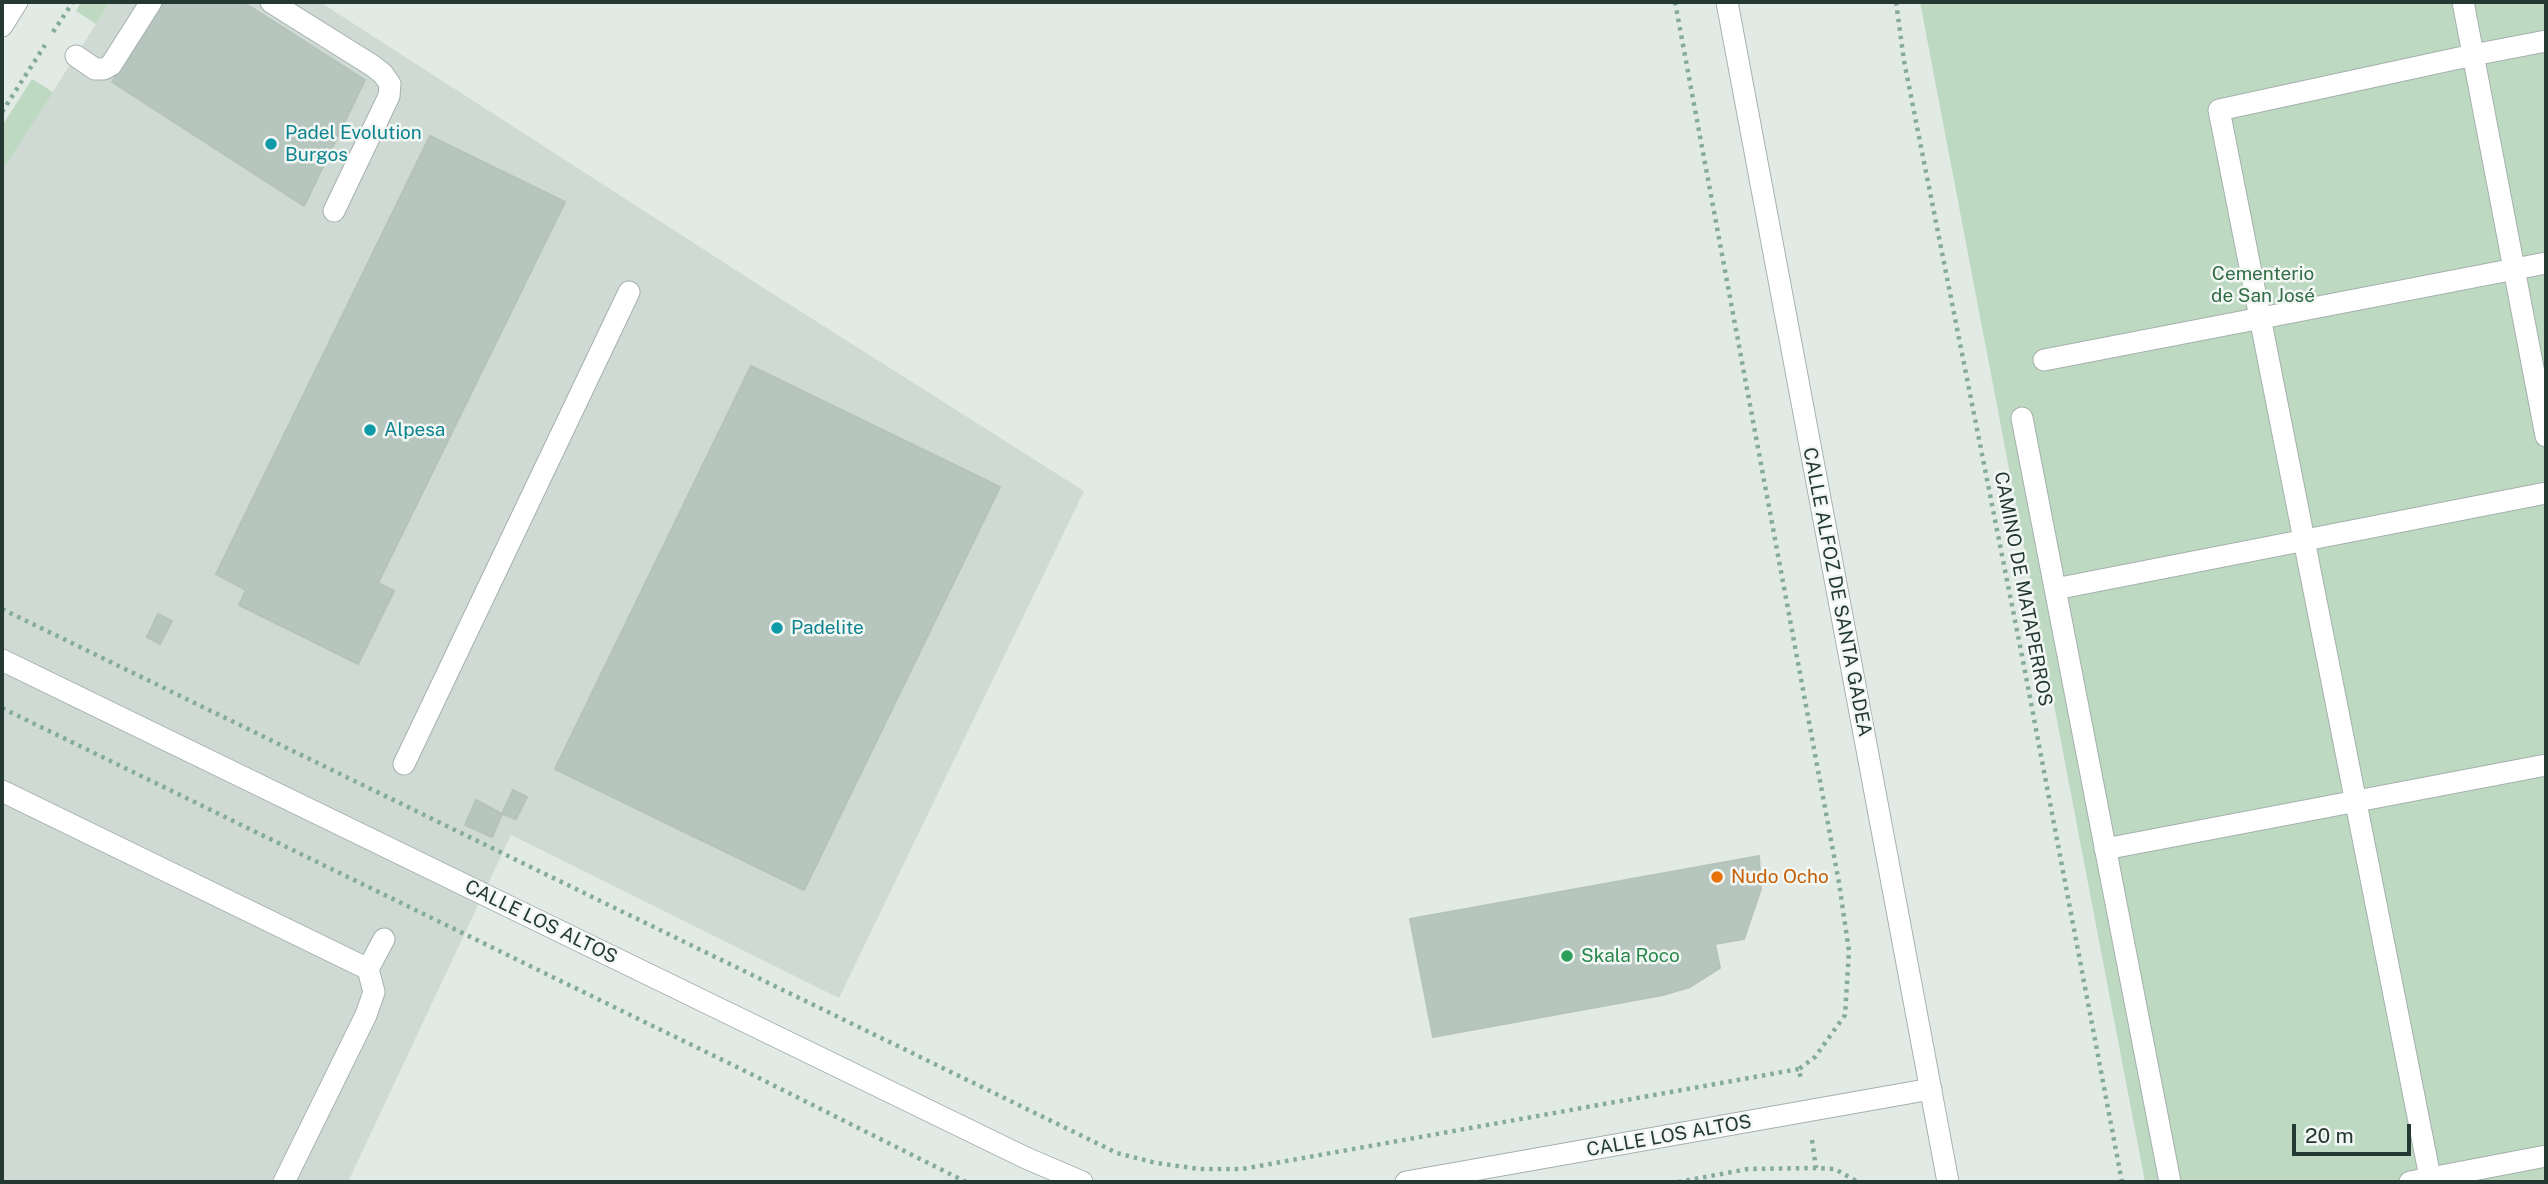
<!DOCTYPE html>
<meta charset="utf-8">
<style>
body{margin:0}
#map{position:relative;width:2548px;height:1184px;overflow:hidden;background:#e2eae6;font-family:"Public Sans",sans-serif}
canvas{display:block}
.frame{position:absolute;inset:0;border:4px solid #243932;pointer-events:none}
.scale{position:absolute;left:2292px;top:1124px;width:119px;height:32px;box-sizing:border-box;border:4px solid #243932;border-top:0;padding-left:9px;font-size:21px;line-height:24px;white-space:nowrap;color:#243932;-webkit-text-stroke:5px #f2f7f4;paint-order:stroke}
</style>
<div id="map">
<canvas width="2548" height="1184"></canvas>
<div class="frame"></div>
<div class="scale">20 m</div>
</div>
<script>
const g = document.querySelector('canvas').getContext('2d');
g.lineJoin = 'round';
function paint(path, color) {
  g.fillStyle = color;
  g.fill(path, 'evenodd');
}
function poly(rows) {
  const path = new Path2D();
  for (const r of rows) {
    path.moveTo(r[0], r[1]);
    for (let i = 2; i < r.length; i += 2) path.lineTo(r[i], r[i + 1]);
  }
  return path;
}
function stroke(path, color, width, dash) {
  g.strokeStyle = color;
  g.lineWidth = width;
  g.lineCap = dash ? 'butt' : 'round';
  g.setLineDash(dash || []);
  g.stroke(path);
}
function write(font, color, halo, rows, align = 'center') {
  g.font = font + ' "Public Sans",sans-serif';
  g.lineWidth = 5;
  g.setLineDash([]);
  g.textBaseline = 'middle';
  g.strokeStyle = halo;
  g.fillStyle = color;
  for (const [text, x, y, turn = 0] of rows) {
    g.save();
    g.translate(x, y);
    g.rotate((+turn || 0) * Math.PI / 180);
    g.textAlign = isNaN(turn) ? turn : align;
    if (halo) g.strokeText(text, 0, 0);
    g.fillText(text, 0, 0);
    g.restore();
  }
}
const built = poly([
 [110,2,320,2,759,285,1084,491,839,998,511,835,348,1182,2,1182,2,171]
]);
const green = poly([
 [81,2,110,2,96,24,76,11],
 [1920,2,2546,2,2546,1182,2145,1182],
 [32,79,53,92,2,171,2,126]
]);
const building = poly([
 [163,2,243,2,365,80,304,206,112,82,163,2],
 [430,136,565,202,378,583,394,591,358,664,239,605,246,590,216,574,430,136],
 [751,366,1000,487,804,890,555,769,751,366],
 [158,614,172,621,160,644,147,637,158,614],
 [513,790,527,797,516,819,502,814,513,790],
 [476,800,502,814,492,837,465,825,476,800],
 [1759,856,1761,889,1744,939,1715,944,1720,968,1690,987,1663,995,1433,1037,1410,919,1759,856]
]);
const path = poly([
 [1675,2,1839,883,1849,951,1845,1015,1815,1057,1799,1069,1801,1080],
 [1896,2,1904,61,2024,666,2122,1182],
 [53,32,73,2],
 [2,112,45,45],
 [2,609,1117,1153,1156,1163,1200,1169,1242,1169,1799,1069],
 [2,708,745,1071,966,1182],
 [1812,1140,1816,1168],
 [1678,1182,1748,1169,1816,1168,1835,1169,1858,1182]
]);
const minor = poly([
 [271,2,373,66,383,74,390,84,389,96,334,211],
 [1727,2,1948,1182],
 [2463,2,2546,436],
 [2,26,17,2],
 [76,56,95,69,104,69,111,65,151,2],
 [2044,360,2546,263],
 [2022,418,2170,1182],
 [2055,589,2546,493],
 [2,660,1026,1158,1082,1182],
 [404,764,629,292],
 [2,791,368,969],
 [2105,849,2546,765],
 [284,1182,366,1015,374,992,368,969,384,939],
 [1406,1182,1931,1089],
 [2410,1182,2546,1156],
 [2431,1182,2219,110,2473,55,2546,41]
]);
const markers = [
 [271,144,7,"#0f9aa8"],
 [370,430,7,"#0f9aa8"],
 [777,628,7,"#0f9aa8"],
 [1717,877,7,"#e8710a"],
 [1567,956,7,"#2e9e5b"]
];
const cultureNames = [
 ["Padel Evolution",285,133],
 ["Burgos",285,155],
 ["Alpesa",384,430],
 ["Padelite",791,628]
];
const parkNames = [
 ["Cementerio",2263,274],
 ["de San José",2263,296]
];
const streetNames = [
 ["CAMINO DE MATAPERROS",2023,589,79],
 ["CALLE ALFOZ DE SANTA GADEA",1837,592,79],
 ["CALLE LOS ALTOS",541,922,26],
 ["CALLE LOS ALTOS",1669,1136,-10]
];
const foodNames = [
 ["Nudo Ocho",1731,877]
];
const leisureNames = [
 ["Skala Roco",1581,956]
];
paint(built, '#d0dad5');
paint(green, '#bdd9c2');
paint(building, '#b7c5bf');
stroke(building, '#b5c3bc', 2);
stroke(minor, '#a5b1ac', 23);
stroke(path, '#85ab9c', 4.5, [3.5, 5]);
stroke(minor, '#fff', 21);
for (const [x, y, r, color] of markers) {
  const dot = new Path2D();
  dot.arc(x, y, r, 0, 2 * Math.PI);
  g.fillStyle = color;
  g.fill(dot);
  stroke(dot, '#f2f7f4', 2.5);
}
write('19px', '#0d838f', '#f2f7f4', cultureNames, 'left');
write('19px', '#326c45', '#f2f7f4', parkNames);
write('19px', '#243932', '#f2f7f4', streetNames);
write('19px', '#c56008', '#f2f7f4', foodNames, 'left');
write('19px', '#27864d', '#f2f7f4', leisureNames, 'left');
</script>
